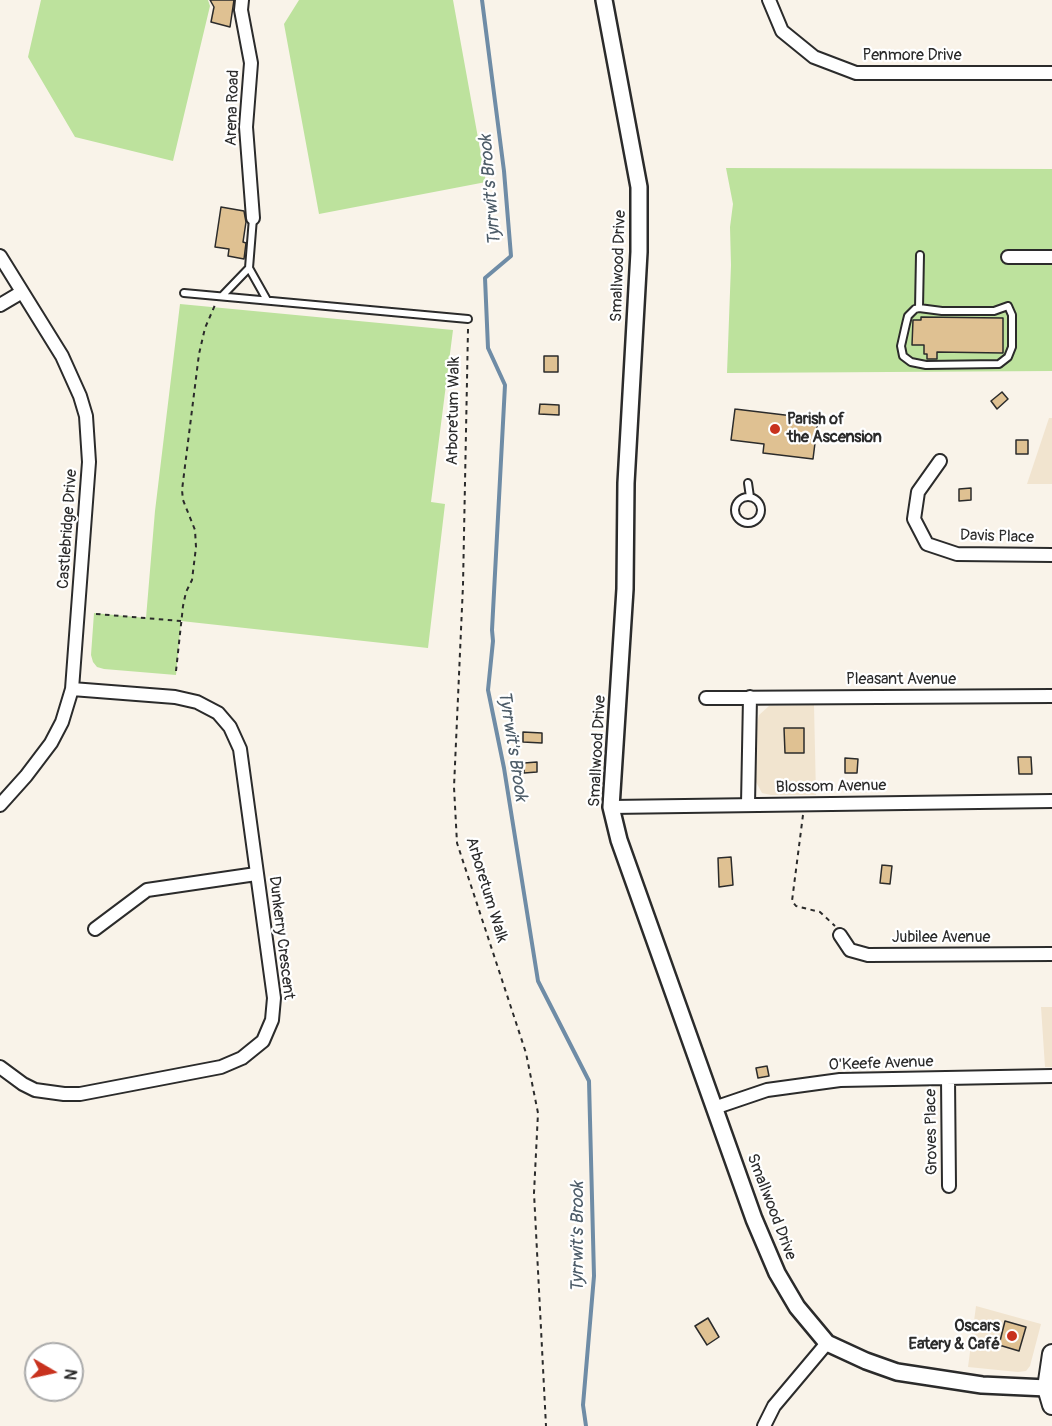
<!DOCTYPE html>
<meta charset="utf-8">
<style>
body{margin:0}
#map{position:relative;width:1052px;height:1426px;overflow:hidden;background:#f9f3e9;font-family:Pangolin,sans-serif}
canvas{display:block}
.north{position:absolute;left:24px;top:1342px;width:60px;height:60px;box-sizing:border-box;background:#fff;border:2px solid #aaa;border-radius:50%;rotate:99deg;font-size:16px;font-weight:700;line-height:24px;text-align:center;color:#2b2b2b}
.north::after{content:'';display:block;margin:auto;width:21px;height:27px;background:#c8321e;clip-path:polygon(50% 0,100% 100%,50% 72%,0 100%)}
</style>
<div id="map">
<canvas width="1052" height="1426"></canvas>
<div class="north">N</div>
</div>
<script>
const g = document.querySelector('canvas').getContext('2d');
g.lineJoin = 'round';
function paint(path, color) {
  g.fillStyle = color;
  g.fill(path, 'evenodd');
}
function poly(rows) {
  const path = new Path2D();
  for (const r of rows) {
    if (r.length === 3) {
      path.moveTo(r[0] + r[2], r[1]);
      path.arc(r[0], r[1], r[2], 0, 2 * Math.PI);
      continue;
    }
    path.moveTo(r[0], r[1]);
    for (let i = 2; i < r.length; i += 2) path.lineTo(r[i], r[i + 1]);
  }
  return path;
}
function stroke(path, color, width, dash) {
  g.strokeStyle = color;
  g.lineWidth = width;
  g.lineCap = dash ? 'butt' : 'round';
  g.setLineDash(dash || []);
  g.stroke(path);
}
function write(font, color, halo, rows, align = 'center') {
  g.font = font + ' Pangolin,sans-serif';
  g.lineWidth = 4.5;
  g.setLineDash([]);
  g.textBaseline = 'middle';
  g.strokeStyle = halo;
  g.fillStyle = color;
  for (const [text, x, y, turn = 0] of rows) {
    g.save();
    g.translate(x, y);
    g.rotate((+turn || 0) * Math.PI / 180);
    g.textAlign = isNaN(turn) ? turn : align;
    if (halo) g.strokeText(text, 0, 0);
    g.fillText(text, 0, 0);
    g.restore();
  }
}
const built = poly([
 [1049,418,1052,418,1052,484,1027,484],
 [814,705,816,795,771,795,762,793,756,782,757,723,759,715,769,706],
 [1041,1007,1052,1007,1052,1067,1045,1067],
 [976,1306,1041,1324,1030,1366,1026,1371,1018,1372,968,1367]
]);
const green = poly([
 [41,0,208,0,210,6,173,161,75,137,28,57],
 [299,0,453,0,486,182,319,214,284,24],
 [726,168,1052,169,1052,371,727,373,731,265,730,227,733,204],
 [180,304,453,330,431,502,445,504,428,648,181,621,176,675,104,669,97,667,93,662,91,655,94,613,146,618,155,511]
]);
const stream = poly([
 [482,0,504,171,511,256,485,278,488,348,505,385,492,630,493,641,488,690,504,768,538,981,589,1081,594,1276,583,1405,586,1426]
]);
const building = poly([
 [210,0,234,0,230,27,211,22,214,7,210,0],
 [221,207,244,211,246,222,243,242,246,243,244,259,228,256,229,249,215,247,221,207],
 [921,317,1003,318,1003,353,937,352,937,359,927,359,927,354,924,354,924,345,912,345,913,320,921,320,921,317],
 [544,356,558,356,558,372,544,372,544,356],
 [1002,392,1008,399,997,409,991,401,1002,392],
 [540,404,559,405,559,415,539,414,540,404],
 [735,409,818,419,813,459,763,453,764,444,731,440,735,409],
 [1016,440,1028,440,1028,454,1016,454,1016,440],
 [971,488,971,500,959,501,959,489,971,488],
 [784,728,804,728,804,753,785,753,784,728],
 [523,732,542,733,542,743,523,742,523,732],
 [1018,757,1031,757,1032,774,1019,774,1018,757],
 [845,758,858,759,857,773,845,773,845,758],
 [537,762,537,772,524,773,524,763,537,762],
 [731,857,733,885,719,887,718,858,731,857],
 [882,865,892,866,890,884,880,883,882,865],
 [767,1066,769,1076,758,1078,756,1068,767,1066],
 [708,1318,719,1337,707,1345,695,1326,708,1318],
 [1005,1321,1026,1327,1019,1351,999,1345,1005,1321]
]);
const path = poly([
 [468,329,463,585,454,787,457,843,526,1053,538,1113,534,1193,546,1426],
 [96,614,181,621],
 [176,671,183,606,186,592,192,580,196,547,195,530,183,500,182,490,199,354,205,328,215,305],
 [803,815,792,901,796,906,820,912,835,926]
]);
const service = poly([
 [249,268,267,300],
 [184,293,468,319],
 [223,295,249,268,253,218],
 [1008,306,1012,315,1012,347,1008,357,999,364,926,365,911,362,903,356,901,346,906,324,908,316,915,309,919,308,942,311,994,311,1008,306],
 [919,308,920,255],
 [748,483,750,497],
 [748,510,13]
]);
const minor = poly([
 [242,0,241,10,251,63,246,127,253,218],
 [769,0,782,31,814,57,856,73,1052,73],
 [0,256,62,356,80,396,86,416,89,462,72,689,62,722,51,743,26,776,0,805],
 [1008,257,1052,257],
 [0,305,22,292],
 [940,461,918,492,914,519,927,544,957,554,1052,555],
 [706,698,1052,696],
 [748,804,750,697],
 [611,807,1052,801],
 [95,929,147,890,256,874],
 [840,935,850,950,868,955,1052,954],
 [0,1067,23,1084,35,1090,64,1094,80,1094,221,1067,242,1058,263,1041,272,1020,274,998,240,749,230,727,218,713,197,702,175,697,72,689],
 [948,1078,949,1186],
 [714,1108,767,1090,840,1080,1052,1076],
 [764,1426,774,1406,827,1343]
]);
const tertiary = poly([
 [604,0,639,187,639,252,626,483,625,589,611,807,619,840,754,1219,777,1273,797,1307,827,1343,866,1361,897,1372,982,1385,1047,1388]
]);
const secondary = poly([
 [1052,1354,1047,1388,1052,1405]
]);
const markers = [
 [775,429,6,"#c8321e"],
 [1012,1336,6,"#c8321e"]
];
const streetNames = [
 ["Penmore Drive",912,56],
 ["Arena Road",233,108,-88],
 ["Smallwood Drive",619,266,-88],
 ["Arboretum Walk",454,411,-89],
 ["Castlebridge Drive",68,529,-86],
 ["Davis Place",997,537,2],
 ["Pleasant Avenue",901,680],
 ["Smallwood Drive",598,751,-87],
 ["Blossom Avenue",831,787,-1],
 ["Arboretum Walk",486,890,73],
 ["Dunkerry Crescent",281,938,83],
 ["Jubilee Avenue",941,938],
 ["O'Keefe Avenue",881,1064,-2],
 ["Groves Place",932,1132,-91],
 ["Smallwood Drive",771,1207,69]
];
const poiNames = [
 ["Parish of",787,420],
 ["the Ascension",787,438],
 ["Oscars",1000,1327,"right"],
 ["Eatery & Café",1000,1345,"right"]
];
const waterNames = [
 ["Tyrrwit's Brook",491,190,-95],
 ["Tyrrwit's Brook",512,746,81],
 ["Tyrrwit's Brook",578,1237,-90]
];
paint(built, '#f1e4cf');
paint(green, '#bde29d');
stroke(stream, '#6f8ca6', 4);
paint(building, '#dfc192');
stroke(building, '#2b2b2b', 1.5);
stroke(service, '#2b2b2b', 10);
stroke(minor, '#2b2b2b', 16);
stroke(tertiary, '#2b2b2b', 20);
stroke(secondary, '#2b2b2b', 22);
stroke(path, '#2b2b2b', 2, [4.5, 4.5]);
stroke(service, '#fff', 6);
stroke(minor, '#fff', 12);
stroke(tertiary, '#fff', 15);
stroke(secondary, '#fff', 18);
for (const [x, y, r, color] of markers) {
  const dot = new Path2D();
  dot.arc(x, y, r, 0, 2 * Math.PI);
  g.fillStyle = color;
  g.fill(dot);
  stroke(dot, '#fff', 2);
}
write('16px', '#2b2b2b', '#fff', streetNames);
write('bold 16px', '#2b2b2b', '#fff', poiNames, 'left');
write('italic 18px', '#4d5c68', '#fff', waterNames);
</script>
